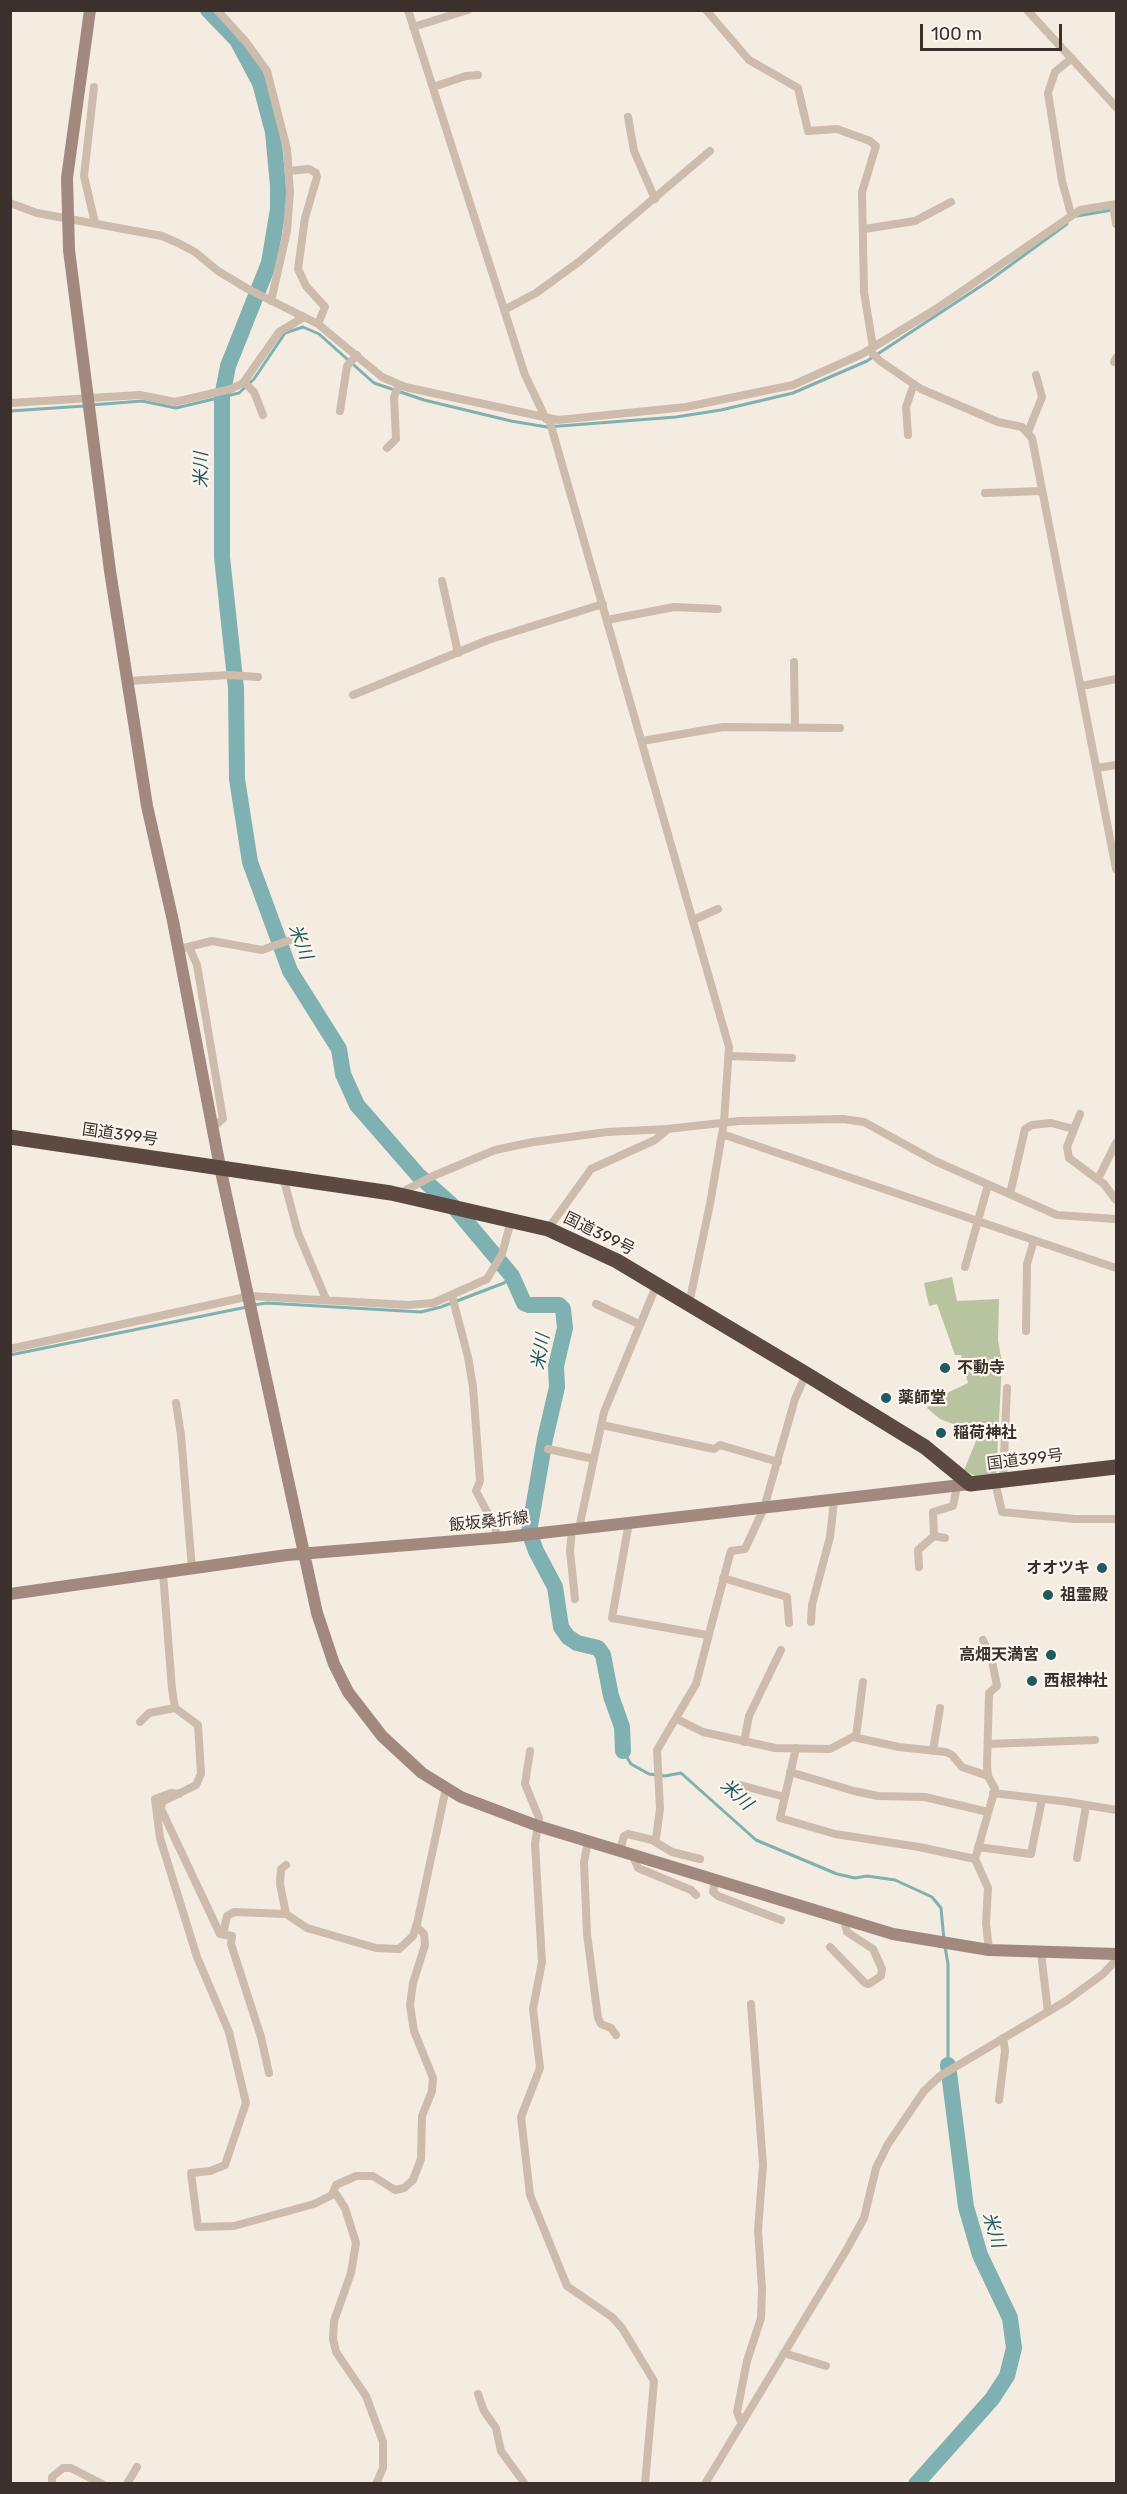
<!DOCTYPE html>
<meta charset="utf-8">
<style>
body{margin:0}
#map{position:relative;width:1127px;height:2494px;overflow:hidden;background:#f4ebe1;font-family:Rubik,sans-serif}
canvas{display:block}
.frame{position:absolute;inset:0;border:12px solid #3b302b;pointer-events:none}
.scale{position:absolute;left:920px;top:24px;width:142px;height:27px;box-sizing:border-box;border:3px solid #3b302b;border-top:0;padding-left:8px;font-size:18px;line-height:21px;white-space:nowrap;color:#3b302b;-webkit-text-stroke:4px #fbf5ee;paint-order:stroke}
</style>
<div id="map">
<canvas width="1127" height="2494"></canvas>
<div class="frame"></div>
<div class="scale">100 m</div>
</div>
<script>
const g = document.querySelector('canvas').getContext('2d');
g.lineJoin = 'round';
function paint(path, color) {
  g.fillStyle = color;
  g.fill(path, 'evenodd');
}
function poly(rows) {
  const path = new Path2D();
  for (const r of rows) {
    path.moveTo(r[0], r[1]);
    for (let i = 2; i < r.length; i += 2) path.lineTo(r[i], r[i + 1]);
  }
  return path;
}
function stroke(path, color, width, dash) {
  g.strokeStyle = color;
  g.lineWidth = width;
  g.lineCap = dash ? 'butt' : 'round';
  g.setLineDash(dash || []);
  g.stroke(path);
}
function write(font, color, halo, rows, align = 'center') {
  g.font = font + ' Rubik,"Noto Sans JP",sans-serif';
  g.lineWidth = 4.5;
  g.setLineDash([]);
  g.textBaseline = 'middle';
  g.strokeStyle = halo;
  g.fillStyle = color;
  for (const [text, x, y, turn = 0] of rows) {
    g.save();
    g.translate(x, y);
    g.rotate((+turn || 0) * Math.PI / 180);
    g.textAlign = isNaN(turn) ? turn : align;
    if (halo) g.strokeText(text, 0, 0);
    g.fillText(text, 0, 0);
    g.restore();
  }
}
const green = poly([
 [952,1277,957,1301,999,1299,998,1340,1002,1363,996,1478,979,1478,964,1470,979,1434,940,1419,927,1408,937,1398,968,1383,961,1355,955,1355,937,1304,929,1306,924,1283]
]);
const stream = poly([
 [1077,216,1112,210],
 [91,405,142,401,176,408,239,393,254,379,285,333,303,327,319,334,374,383,424,400,511,421,547,427,676,417,721,410,793,393,867,361,990,280,1067,224],
 [10,411,84,406],
 [253,1305,267,1303,421,1312,441,1307,504,1283,512,1276],
 [10,1355,247,1307],
 [623,1751,631,1764,649,1774,665,1776,681,1773,756,1840,837,1874,855,1878,867,1876,895,1880,932,1897,941,1908,944,1940],
 [945,1947,948,1964,948,2065]
]);
const river = poly([
 [208,10,237,40,260,83,273,132,278,186,278,209,269,263,228,366,222,397,222,557,236,688,237,779,250,862,290,971,339,1049,343,1074,357,1105,418,1175,454,1207,512,1276,524,1303,529,1305,559,1305,563,1309,565,1328,556,1366,557,1387,545,1439,529,1532,536,1551,555,1587,561,1627,568,1637,577,1643,598,1648,603,1655,611,1696,622,1727,623,1751],
 [916,2484,992,2399,1007,2376,1014,2348,1010,2318,980,2255,966,2207,948,2065]
]);
const street = poly([
 [217,10,246,42,267,71,287,149,290,192,287,231,271,301],
 [408,10,525,375,546,419],
 [706,10,749,60,798,88,808,131,837,129,870,141,876,146,862,192,864,292,873,347],
 [1027,10,1116,107],
 [413,27,468,10],
 [94,87,84,176,95,223],
 [433,87,466,76,478,75],
 [628,117,634,151,655,199],
 [288,171,309,169,316,173,317,177,305,218,298,269,306,286,325,307,318,324],
 [10,203,37,213,162,236,178,243,195,252,218,271,248,289,318,324,382,377,405,387,558,420,686,407,793,385,862,354,936,309,1080,210,1116,204],
 [1113,205,1116,224],
 [1071,214,1062,181,1048,93,1055,72,1072,58],
 [864,229,915,221,951,202],
 [504,310,536,293,580,261,710,151],
 [869,350,880,361,921,389,998,422,1022,427,1032,438,1116,869],
 [1114,362,1116,358],
 [244,382,254,392,263,415],
 [10,403,140,395,175,402,231,389,243,383,279,332,304,317],
 [340,411,347,366,357,355],
 [549,419,729,1047,724,1122,710,1204,689,1304],
 [1028,432,1042,397,1036,375],
 [908,435,906,407,914,384],
 [387,448,396,439,394,397,399,385],
 [985,493,1042,491],
 [442,581,458,653],
 [607,620,674,607,718,609],
 [794,662,795,727],
 [127,681,229,675,258,677],
 [1082,686,1116,679],
 [353,695,488,640,603,604],
 [642,741,723,727,840,728],
 [1097,768,1116,765],
 [693,920,718,909],
 [189,947,197,965,223,1119,213,1127],
 [184,948,212,941,262,950,293,939],
 [729,1056,792,1058],
 [1080,1114,1067,1147,1069,1158,1104,1184,1116,1200],
 [722,1134,1116,1268],
 [283,1177,298,1233,326,1299],
 [1098,1179,1116,1143],
 [398,1194,433,1176,495,1150,533,1142,607,1132,667,1129,739,1121,843,1119,864,1122,935,1161,1057,1215,1116,1219],
 [1010,1194,1025,1129,1032,1125,1051,1123,1074,1129],
 [548,1229,591,1169,655,1140,667,1130],
 [965,1267,988,1185],
 [452,1296,468,1357,473,1387,480,1481,476,1491,494,1525,498,1538],
 [596,1304,639,1324],
 [1026,1331,1027,1264,1034,1240],
 [10,1349,250,1296,408,1305,433,1303,487,1279,502,1254,511,1221],
 [176,1403,181,1435,192,1569],
 [602,1425,714,1449,720,1445,778,1462],
 [548,1449,594,1459],
 [1003,1480,1007,1388],
 [995,1482,1002,1512,1075,1519,1116,1519],
 [629,1522,612,1618,707,1635],
 [579,1528,604,1412,657,1284],
 [572,1529,570,1551,575,1599],
 [934,1536,945,1538],
 [919,1567,918,1550,934,1536,933,1512,953,1506,957,1486],
 [163,1573,172,1689,175,1708,198,1725,201,1774,196,1785,162,1802,161,1809,220,1934,232,1936,231,1944,261,2037,269,2073],
 [723,1578,787,1597,789,1623],
 [811,1622,812,1605,830,1537,834,1501],
 [983,1640,992,1661,997,1686,989,1693,987,1766,988,1776,995,1789,975,1859,988,1888,986,1923,989,1950],
 [677,1719,703,1732,775,1748,830,1749,853,1737,899,1747,946,1752,952,1755,962,1767,988,1776],
 [140,1722,149,1713,175,1708],
 [856,1737,863,1682],
 [744,1742,749,1716,781,1650],
 [988,1744,1095,1740],
 [796,1748,780,1818,835,1834,919,1847,975,1859],
 [530,1751,525,1784,539,1818,535,1844,542,1962,533,2009,540,2068,521,2117,530,2195,567,2286,612,2317,622,2328,654,2381,645,2484],
 [933,1751,940,1708],
 [790,1772,854,1791,878,1796,925,1797,988,1812],
 [740,1785,785,1797],
 [993,1793,1069,1802,1116,1810],
 [179,1794,171,1793,155,1799,160,1838,197,1957,229,2032,246,2103,225,2165,210,2171,191,2173,198,2227,234,2226,314,2204,332,2195,336,2185,356,2176,373,2176,395,2190,404,2188,413,2180,421,2159,422,2116,432,2091,433,2078,414,2031,410,2005,413,1983,425,1945,424,1934,416,1926],
 [652,1840,672,1852,700,1859],
 [588,1841,584,1862,587,1934,598,2018,601,2024,611,2028,616,2035],
 [978,1847,1031,1854,1042,1799],
 [620,1850,624,1836,628,1834,652,1840,656,1838,660,1809,657,1750,696,1684,730,1554,731,1551,745,1549,764,1508,795,1399,806,1374],
 [632,1854,638,1868,691,1890,696,1895],
 [1077,1858,1086,1806],
 [715,1881,713,1892,718,1896,781,1920],
 [286,1914,280,1884,281,1869,286,1865],
 [223,1934,227,1916,234,1912,286,1914,307,1928,376,1948,399,1949,413,1936,417,1924,446,1788],
 [830,1947,865,1983,869,1984,881,1976,882,1969,873,1949,847,1932,844,1920],
 [1041,1953,1048,2012],
 [999,2100,1005,2051,1003,2038],
 [332,2195,336,2194,345,2208,356,2243,351,2273,334,2321,333,2339,336,2352,366,2396,383,2442,383,2468,376,2484],
 [784,2353,826,2366],
 [478,2394,484,2411,496,2428,501,2451,525,2484],
 [741,2422,737,2412,747,2361,761,2318,762,2289,758,2230,763,2165,751,2004],
 [52,2484,52,2477,63,2468,71,2468,102,2484],
 [127,2484,137,2467],
 [705,2484,847,2249,864,2218,876,2168,888,2144,924,2091,940,2076,1066,2001,1103,1974,1116,1960]
]);
const secondary = poly([
 [90,10,67,178,69,250,110,571,135,729,147,806,173,921,220,1167,317,1613,334,1664,348,1692,382,1736,422,1773,461,1797,538,1826,893,1934,989,1950,1116,1954],
 [10,1594,287,1555,506,1537,970,1484]
]);
const highway = poly([
 [10,1137,391,1193,548,1229,617,1261,806,1374,925,1447,970,1484,1116,1467]
]);
const markers = [
 [945,1368,6,"#1f5a5e"],
 [886,1398,6,"#1f5a5e"],
 [941,1433,6,"#1f5a5e"],
 [1102,1568,6,"#1f5a5e"],
 [1048,1595,6,"#1f5a5e"],
 [1051,1655,6,"#1f5a5e"],
 [1032,1681,6,"#1f5a5e"]
];
const streetNames = [
 ["国道399号",120,1135,8],
 ["国道399号",599,1234,26],
 ["国道399号",1025,1460,-7],
 ["飯坂桑折線",489,1522,-6]
];
const poiNames = [
 ["不動寺",957,1368],
 ["薬師堂",898,1398],
 ["稲荷神社",953,1433],
 ["オオツキ",1090,1568,"right"],
 ["祖霊殿",1060,1595],
 ["高畑天満宮",1039,1655,"right"],
 ["西根神社",1044,1681]
];
const waterNames = [
 ["米川",202,470,-90],
 ["米川",300,942,69],
 ["米川",541,1352,-81],
 ["米川",736,1795,42],
 ["米川",993,2230,73]
];
paint(green, '#b8c4a0');
stroke(stream, '#7fb0b2', 3);
stroke(river, '#7fb0b2', 16);
stroke(street, '#cdbbac', 8);
stroke(secondary, '#a18a7d', 12);
stroke(highway, '#5c4a42', 15);
for (const [x, y, r, color] of markers) {
  const dot = new Path2D();
  dot.arc(x, y, r, 0, 2 * Math.PI);
  g.fillStyle = color;
  g.fill(dot);
  stroke(dot, '#fbf5ee', 2);
}
write('16px', '#3b302b', '#fbf5ee', streetNames);
write('bold 16px', '#3b302b', '#fbf5ee', poiNames, 'left');
write('italic 18px', '#1f5a5e', '#fbf5ee', waterNames);
</script>
